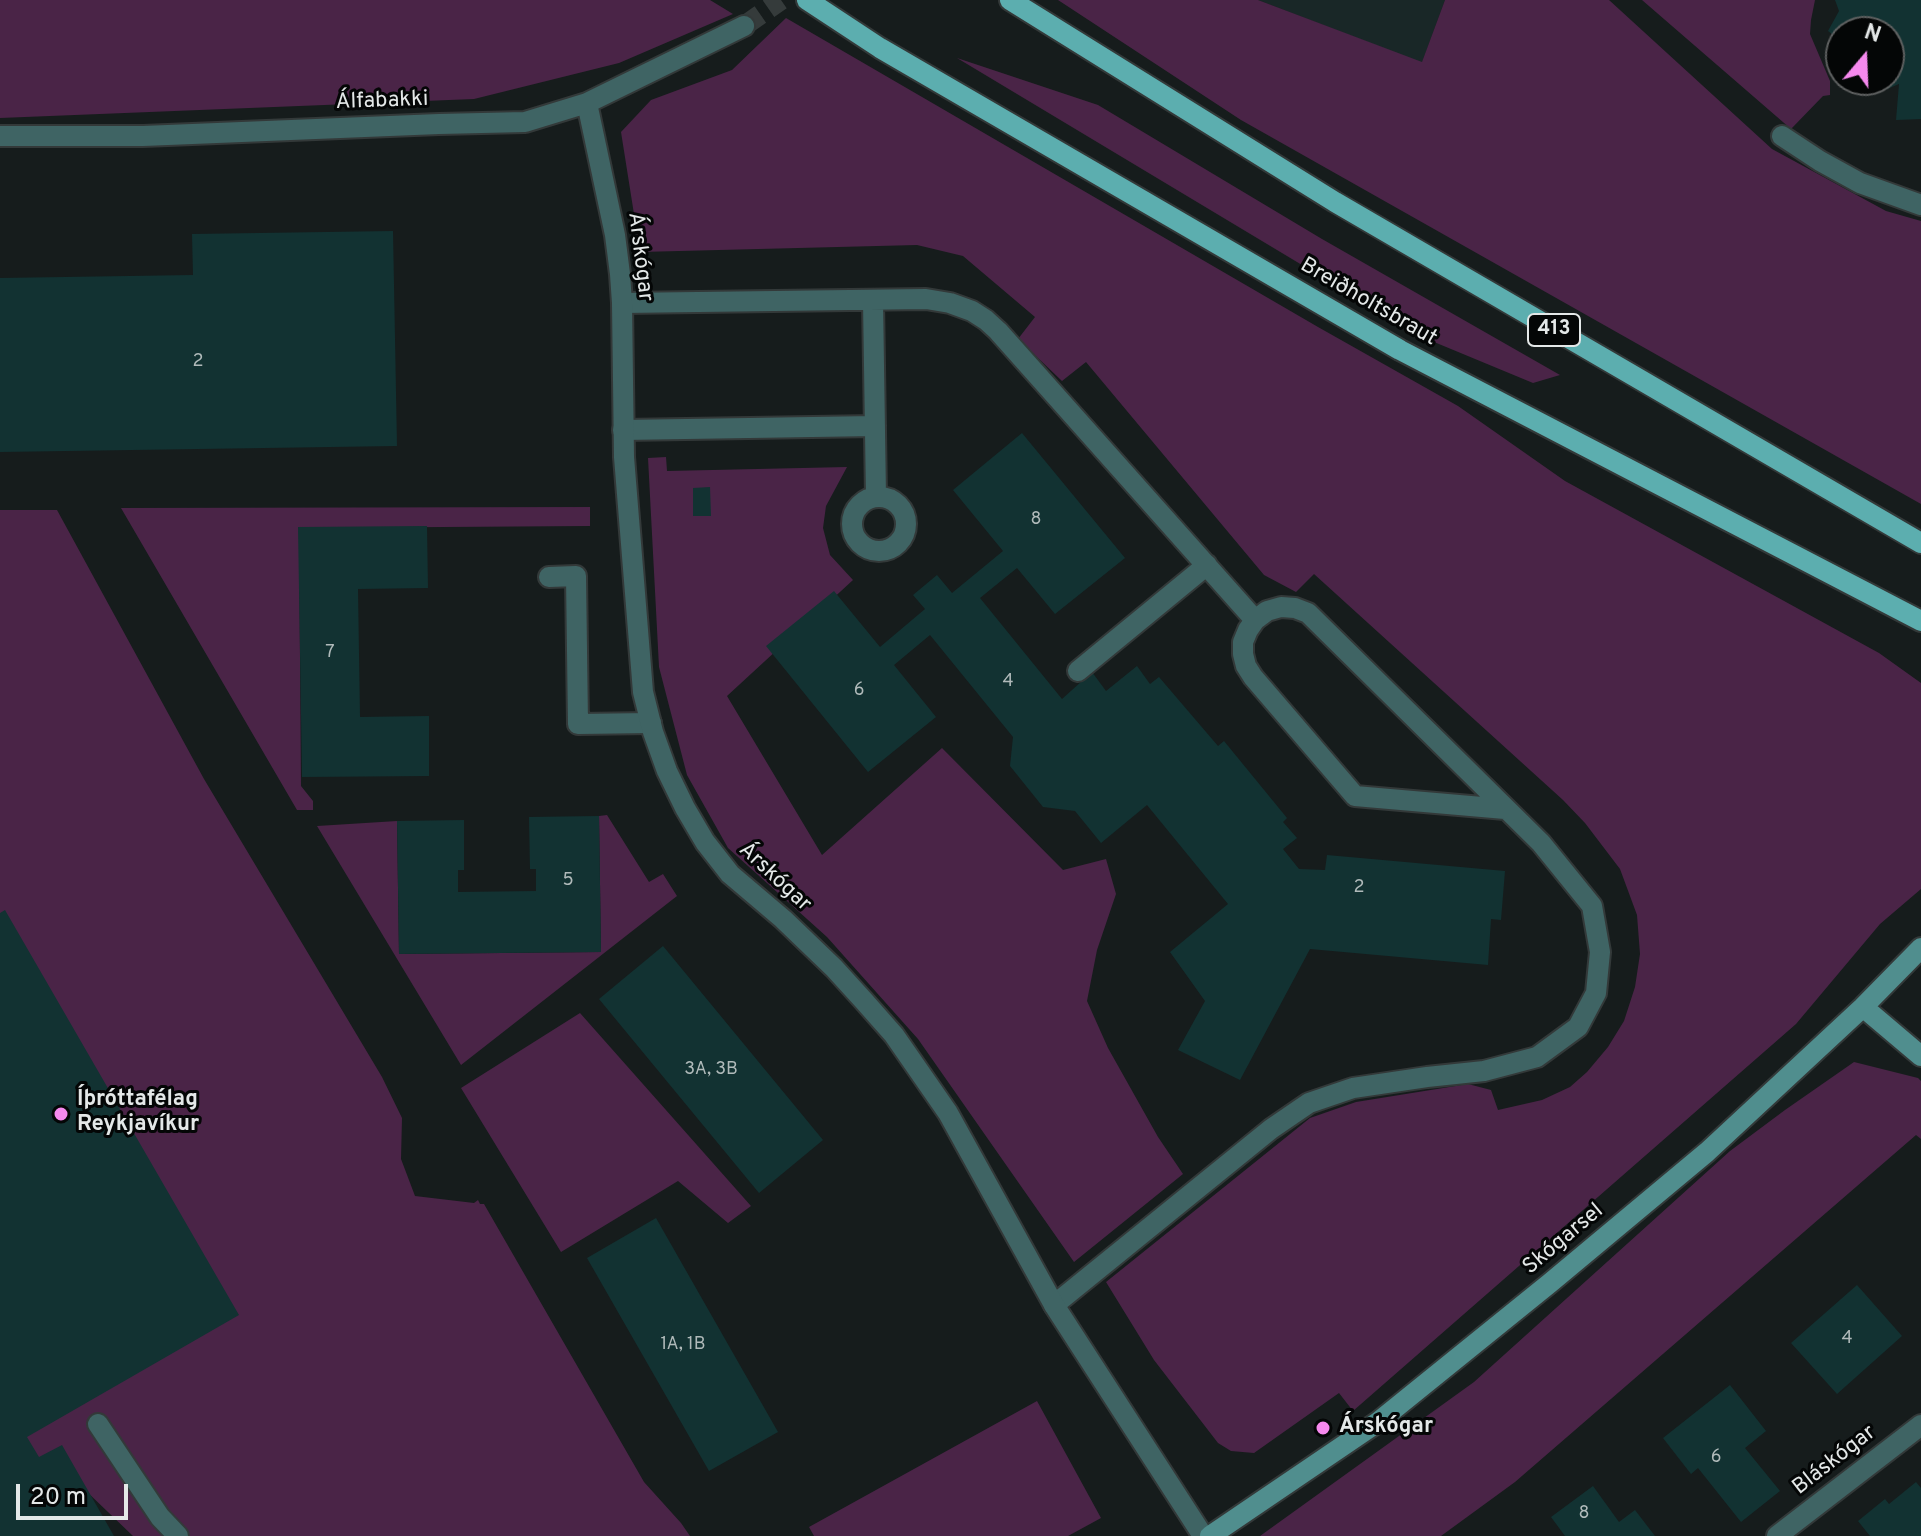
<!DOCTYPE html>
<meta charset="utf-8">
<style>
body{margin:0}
#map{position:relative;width:1921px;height:1536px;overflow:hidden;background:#161c1c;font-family:Overpass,sans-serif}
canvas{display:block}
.north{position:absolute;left:1825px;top:16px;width:80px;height:80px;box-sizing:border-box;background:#040606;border:2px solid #5e6060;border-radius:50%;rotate:19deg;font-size:22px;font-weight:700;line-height:32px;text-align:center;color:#e4e8e8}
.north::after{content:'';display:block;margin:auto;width:28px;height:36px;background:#f689ee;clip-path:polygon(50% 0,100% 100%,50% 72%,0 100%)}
.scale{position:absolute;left:16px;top:1484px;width:112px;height:36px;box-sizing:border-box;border:4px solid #e4e8e8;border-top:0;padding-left:10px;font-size:24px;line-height:28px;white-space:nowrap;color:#e4e8e8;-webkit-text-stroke:6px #040606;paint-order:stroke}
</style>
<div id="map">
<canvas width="1921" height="1536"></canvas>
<div class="north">N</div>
<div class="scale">20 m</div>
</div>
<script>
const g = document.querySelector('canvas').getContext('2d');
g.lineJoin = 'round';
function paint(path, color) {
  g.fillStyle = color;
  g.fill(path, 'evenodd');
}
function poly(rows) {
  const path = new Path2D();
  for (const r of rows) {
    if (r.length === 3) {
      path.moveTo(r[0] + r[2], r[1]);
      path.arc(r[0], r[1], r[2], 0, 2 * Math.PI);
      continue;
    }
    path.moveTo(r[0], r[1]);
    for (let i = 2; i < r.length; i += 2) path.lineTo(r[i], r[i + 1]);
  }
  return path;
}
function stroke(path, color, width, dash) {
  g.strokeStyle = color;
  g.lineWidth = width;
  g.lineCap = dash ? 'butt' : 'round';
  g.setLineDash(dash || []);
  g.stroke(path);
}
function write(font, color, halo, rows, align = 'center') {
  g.font = font + ' Overpass,sans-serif';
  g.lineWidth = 6;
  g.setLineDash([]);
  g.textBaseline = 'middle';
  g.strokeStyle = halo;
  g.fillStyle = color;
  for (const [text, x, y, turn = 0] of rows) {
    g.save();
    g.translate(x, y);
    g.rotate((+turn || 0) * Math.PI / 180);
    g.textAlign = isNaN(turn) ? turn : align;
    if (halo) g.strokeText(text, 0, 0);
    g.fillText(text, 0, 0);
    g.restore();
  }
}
const built = poly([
 [1258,0,1445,0,1422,63]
]);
const green = poly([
 [0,0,710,0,733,14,619,63,474,99,0,118],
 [1058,0,1258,0,1422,62,1445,0,1609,0,1772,149,1886,211,1921,221,1921,504,1241,120],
 [1642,0,1815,0,1811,20,1810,34,1830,81,1830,95,1823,96,1791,129],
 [786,18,1318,327,1458,406,1565,481,1879,653,1921,683,1921,889,1880,924,1796,1024,1353,1411,1339,1393,1254,1453,1231,1451,1218,1443,1154,1360,1106,1282,1310,1118,1356,1102,1468,1084,1491,1090,1498,1110,1542,1100,1570,1087,1587,1072,1608,1047,1624,1021,1635,987,1640,954,1637,915,1620,869,1585,823,1563,800,1314,574,1296,592,1264,575,1086,362,1062,381,1018,339,1035,317,963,256,917,245,640,252,621,132,651,100,732,70],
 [957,58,1098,105,1322,239,1560,375,1533,383,1422,337],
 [666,457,667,471,847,467,826,506,823,528,830,555,853,580,727,696,822,855,942,748,1063,870,1106,859,1116,894,1097,950,1087,1001,1108,1048,1158,1137,1183,1174,1074,1262,918,1039,827,937,728,848,687,775,659,667,648,458],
 [590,507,590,526,299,528,301,786,313,801,313,810,297,810,121,508],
 [0,510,57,510,204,779,382,1077,402,1118,401,1159,415,1196,474,1203,478,1200,480,1204,484,1204,644,1482,681,1523,690,1536,133,1536,60,1466,0,1500],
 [607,815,649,882,663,874,677,896,461,1065,317,826,397,821,399,954,601,952,599,816],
 [580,1013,751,1206,728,1223,678,1181,561,1252,461,1088],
 [1854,1062,1918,1078,1921,1081,1921,1139,1916,1135,1515,1482,1441,1536,1260,1536,1474,1382,1730,1151,1785,1110],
 [1037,1401,1101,1518,1068,1536,814,1536,809,1527]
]);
const building = poly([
 [1835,0,1921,0,1921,119,1896,120,1899,84,1880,92,1873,80,1889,80,1889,32,1841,32,1841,41,1828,31,1839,11],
 [393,231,397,446,0,452,0,278,193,275,192,234],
 [1022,433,1125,558,1055,614,1017,568,980,598,1062,699,1092,672,1106,691,1137,666,1150,684,1159,677,1218,746,1224,741,1287,818,1283,822,1297,838,1283,849,1299,869,1325,870,1327,855,1505,871,1501,920,1491,919,1488,965,1310,949,1240,1080,1178,1050,1205,1001,1170,952,1228,904,1147,805,1101,843,1075,811,1043,807,1010,766,1013,737,930,635,894,665,936,717,868,772,766,646,834,591,880,647,925,609,913,595,937,575,952,593,1003,551,953,490],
 [710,487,711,516,693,516,693,488],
 [427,526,428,588,358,589,360,717,429,716,429,776,302,777,298,527],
 [599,816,601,952,399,954,397,821,464,820,464,870,458,870,458,892,536,891,536,869,530,869,529,817],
 [5,910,239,1315,27,1437,39,1457,62,1445,114,1536,0,1536,0,913],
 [663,946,823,1140,759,1193,599,999],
 [656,1218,778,1432,709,1471,587,1258],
 [1857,1285,1902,1336,1837,1394,1791,1343],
 [1730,1385,1766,1431,1745,1448,1780,1491,1741,1522,1698,1468,1691,1474,1663,1438],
 [1916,1482,1921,1488,1921,1536,1870,1536,1858,1521,1885,1499,1889,1504],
 [1593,1486,1619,1522,1635,1510,1655,1536,1565,1536,1551,1517]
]);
const streetTunnel = poly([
 [744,26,781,0]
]);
const lane = poly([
 [1782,136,1820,161,1860,183,1921,205],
 [873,300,876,497],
 [622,303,926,299,950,303,972,311,986,320,998,331,1255,620,1267,611,1281,607,1295,608,1308,613,1541,843,1592,906,1600,952,1596,993,1578,1027,1537,1057,1484,1071,1427,1077,1353,1088,1309,1103,1271,1129,1054,1305],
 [623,430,875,426],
 [879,524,27],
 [549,577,576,576,578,724,651,723],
 [1255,620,1248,630,1243,642,1243,654,1246,666,1253,677,1355,796,1505,809],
 [1078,671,1207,565],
 [98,1424,160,1517,178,1536]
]);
const street = poly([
 [587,103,615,235,620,274,622,303,624,457,643,692,653,732,667,771,685,808,705,842,730,874,783,919,834,968,864,1001,894,1035,948,1113,1054,1305,1203,1536],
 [0,136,143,136,439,124,525,122,587,103,744,26],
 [1777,1536,1921,1425]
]);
const secondary = poly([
 [1863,1007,1921,1056],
 [1210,1536,1378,1422,1550,1283,1707,1152,1863,1007,1921,948]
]);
const primary = poly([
 [807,0,880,48,1400,350,1921,621],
 [1010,0,1335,202,1921,543]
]);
const markers = [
 [61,1114,8,"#f689ee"],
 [1323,1428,8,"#f689ee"]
];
const numberNames = [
 ["2",198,362],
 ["8",1036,520],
 ["7",330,653],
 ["4",1008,682],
 ["6",859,691],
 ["5",568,881],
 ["2",1359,888],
 ["3A, 3B",711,1070],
 ["4",1847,1339],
 ["1A, 1B",683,1345],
 ["6",1716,1458],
 ["8",1584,1514]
];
const shields = [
 [1554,330,52]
];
const shieldNames = [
 ["413",1554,330]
];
const streetNames = [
 ["Álfabakki",382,102,-2],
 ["Árskógar",639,257,83],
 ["Breiðholtsbraut",1368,303,30],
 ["Árskógar",774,878,43],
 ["Skógarsel",1564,1240,-40],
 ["Bláskógar",1835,1461,-38]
];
const poiNames = [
 ["Íþróttafélag",77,1101],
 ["Reykjavíkur",77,1126],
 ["Árskógar",1339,1428]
];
paint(built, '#192727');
paint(green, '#4a2447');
paint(building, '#123232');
stroke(streetTunnel, '#353b3b', 20, [20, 10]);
stroke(lane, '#333939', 24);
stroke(street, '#333939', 24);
stroke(secondary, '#333939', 24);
stroke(primary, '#333939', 24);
stroke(lane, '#3f6464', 20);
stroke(street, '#3f6464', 20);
stroke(secondary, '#508e8e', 20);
stroke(primary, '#5caeaf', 20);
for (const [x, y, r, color] of markers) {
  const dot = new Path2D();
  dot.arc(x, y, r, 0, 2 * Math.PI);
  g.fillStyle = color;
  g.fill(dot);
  stroke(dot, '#040606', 3);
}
write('18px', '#b0baba', null, numberNames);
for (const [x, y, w] of shields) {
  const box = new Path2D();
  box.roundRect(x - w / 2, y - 16, w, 32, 6);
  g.fillStyle = '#040606';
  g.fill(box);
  stroke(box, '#e4e8e8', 2);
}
write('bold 20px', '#e4e8e8', null, shieldNames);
write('22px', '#e4e8e8', '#040606', streetNames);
write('bold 22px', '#e4e8e8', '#040606', poiNames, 'left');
</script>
